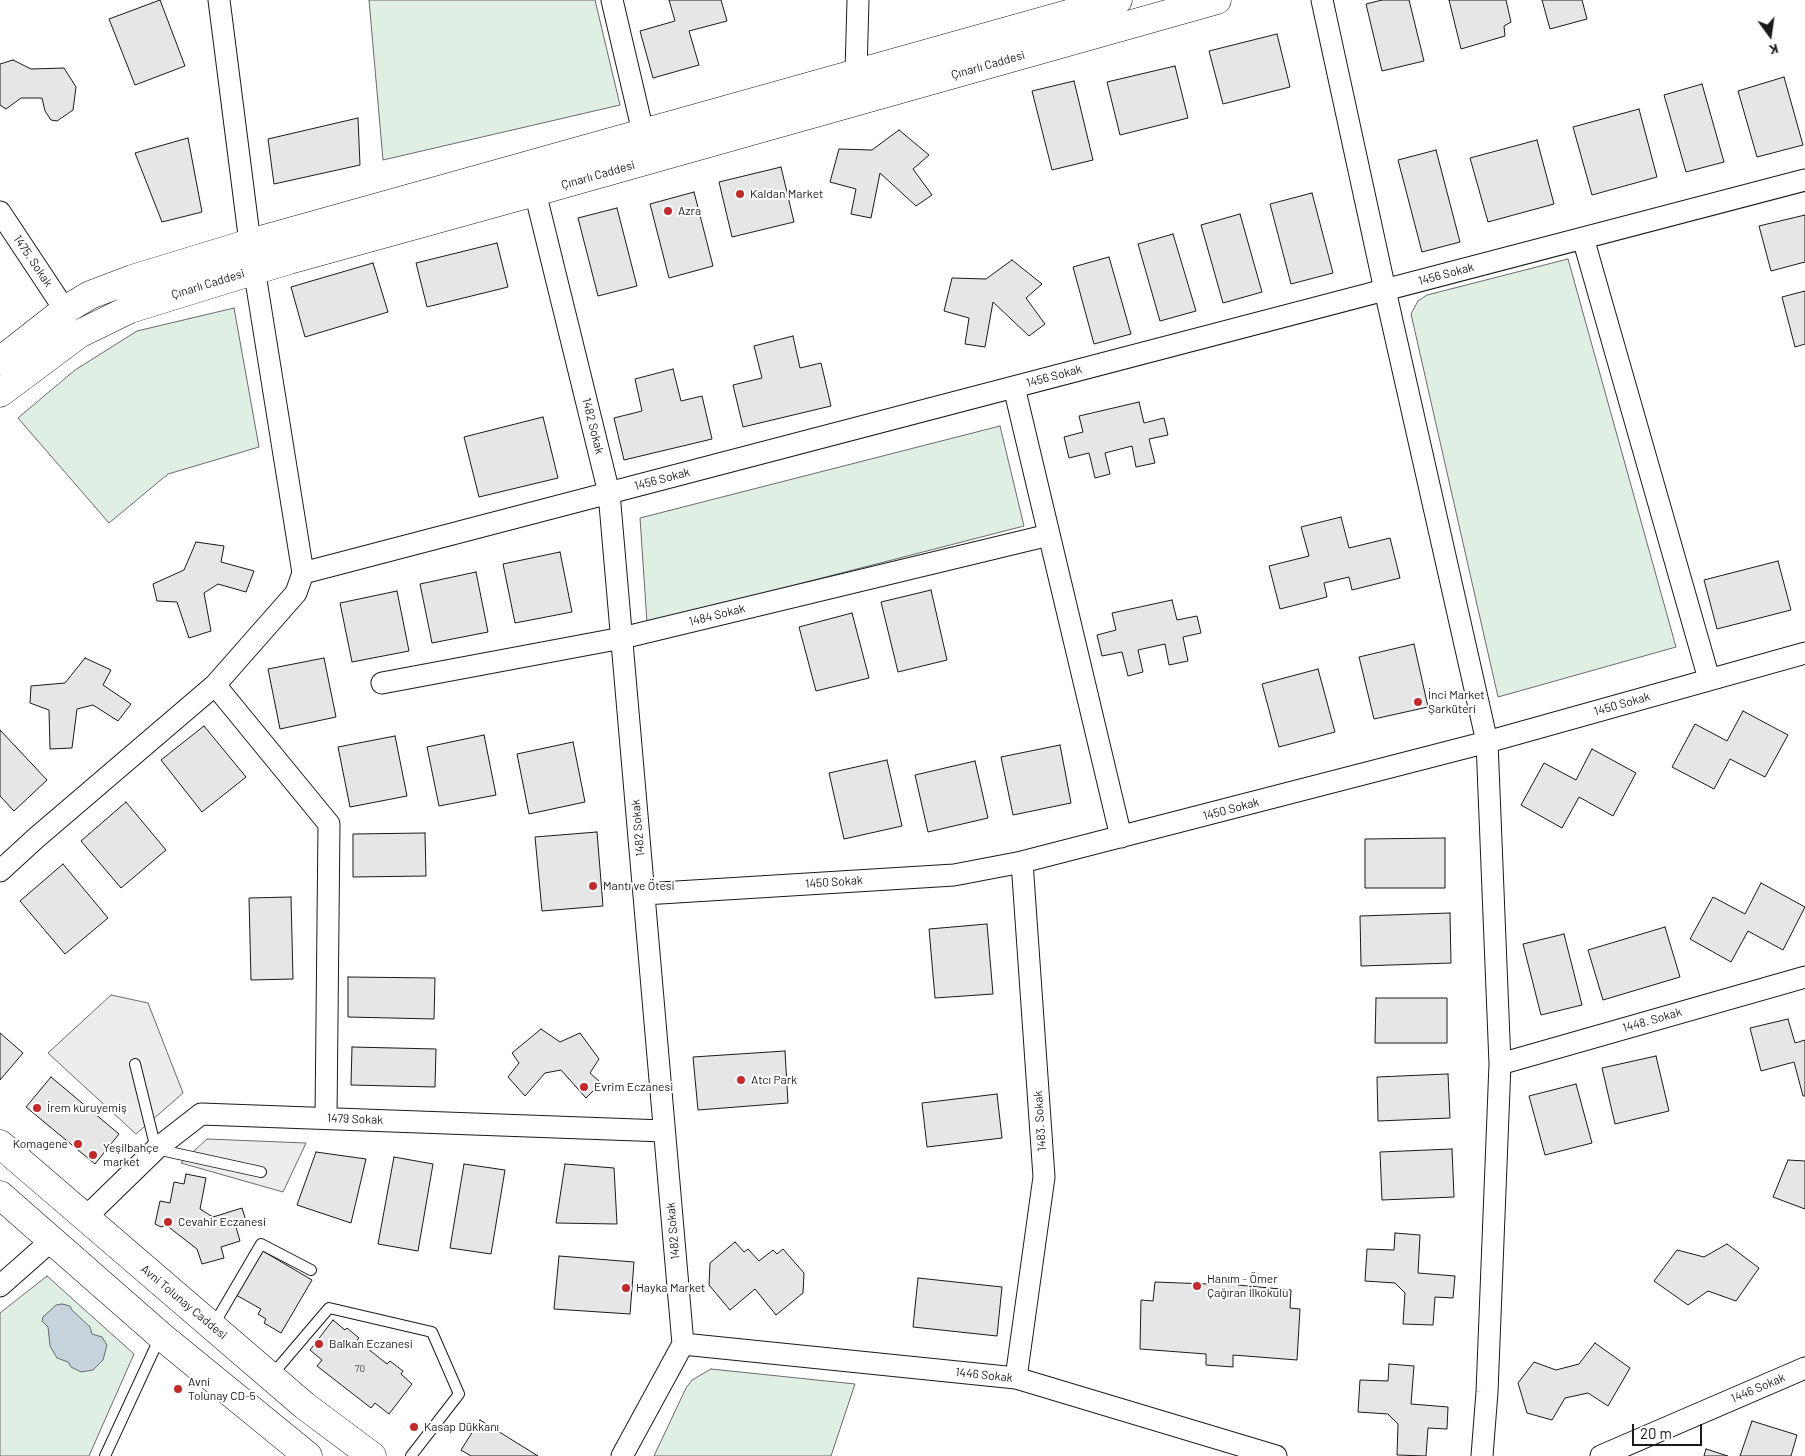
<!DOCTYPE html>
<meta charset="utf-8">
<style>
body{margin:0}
#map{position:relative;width:1805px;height:1456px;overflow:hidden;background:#fff;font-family:Barlow,sans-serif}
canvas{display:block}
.north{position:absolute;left:1745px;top:10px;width:50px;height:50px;-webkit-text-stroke:4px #fff;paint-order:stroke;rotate:166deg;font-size:14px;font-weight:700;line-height:20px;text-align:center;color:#1a1a1a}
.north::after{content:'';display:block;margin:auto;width:18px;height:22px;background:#1a1a1a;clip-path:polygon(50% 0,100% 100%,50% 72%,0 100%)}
.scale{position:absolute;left:1632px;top:1424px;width:70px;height:22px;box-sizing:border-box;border:2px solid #1a1a1a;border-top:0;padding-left:6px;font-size:15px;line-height:18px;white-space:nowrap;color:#1a1a1a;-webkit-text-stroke:4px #fff;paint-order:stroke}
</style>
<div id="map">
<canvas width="1805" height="1456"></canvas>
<div class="north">K</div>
<div class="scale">20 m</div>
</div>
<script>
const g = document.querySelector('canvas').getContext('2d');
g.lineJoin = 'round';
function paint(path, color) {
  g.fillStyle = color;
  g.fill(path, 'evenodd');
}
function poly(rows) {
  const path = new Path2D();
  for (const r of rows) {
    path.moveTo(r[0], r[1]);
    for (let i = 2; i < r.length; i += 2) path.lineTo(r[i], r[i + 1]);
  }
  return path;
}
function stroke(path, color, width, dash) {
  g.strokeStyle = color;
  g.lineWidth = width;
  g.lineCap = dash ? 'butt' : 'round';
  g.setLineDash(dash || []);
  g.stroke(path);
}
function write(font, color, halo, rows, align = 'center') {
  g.font = font + ' Barlow,sans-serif';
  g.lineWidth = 4;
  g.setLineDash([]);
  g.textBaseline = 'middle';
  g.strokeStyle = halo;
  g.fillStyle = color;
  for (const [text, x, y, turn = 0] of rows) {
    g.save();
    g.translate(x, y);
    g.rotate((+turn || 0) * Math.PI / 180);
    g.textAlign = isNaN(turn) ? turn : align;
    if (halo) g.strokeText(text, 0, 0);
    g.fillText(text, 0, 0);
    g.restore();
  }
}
const green = poly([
 [369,0,595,0,620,105,383,160,369,0],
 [1568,259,1676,647,1498,697,1411,314,1418,301,1427,295,1568,259],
 [234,308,259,447,168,474,109,523,18,418,75,370,137,331,234,308],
 [1000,426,1024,526,647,623,640,518,1000,426],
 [47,1276,134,1354,89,1456,0,1456,0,1313,47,1276],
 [711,1369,855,1384,831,1456,654,1456,686,1388,692,1380,711,1369]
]);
const parking = poly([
 [111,995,148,1003,183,1093,136,1134,48,1053,111,995],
 [207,1139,306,1143,283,1192,181,1163,207,1139]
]);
const water = poly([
 [62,1304,70,1306,72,1310,90,1327,92,1334,102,1337,107,1345,103,1360,93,1370,81,1372,71,1367,68,1362,57,1358,50,1346,48,1327,42,1321,43,1317,56,1305,62,1304]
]);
const building = poly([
 [160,0,185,66,135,85,109,19,160,0],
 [669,0,721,0,727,21,689,31,699,65,653,78,640,31,675,21,669,0],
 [1382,0,1409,0,1424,61,1382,71,1366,4,1382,0],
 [1449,0,1506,0,1511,22,1504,26,1505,36,1461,49,1449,0],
 [1542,0,1582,0,1587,19,1550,29,1542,0],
 [1277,34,1290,87,1223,104,1209,51,1277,34],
 [13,60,31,69,64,68,76,87,73,110,57,121,51,120,45,111,42,98,21,98,6,109,0,105,0,64,13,60],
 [1175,66,1188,118,1120,135,1107,82,1175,66],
 [1784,77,1803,145,1757,157,1738,91,1784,77],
 [1074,81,1093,160,1052,170,1032,91,1074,81],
 [1702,84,1724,162,1686,172,1664,95,1702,84],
 [1639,109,1657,177,1592,195,1573,127,1639,109],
 [358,118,360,165,274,184,268,139,358,118],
 [899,130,929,155,913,169,932,195,916,206,880,173,871,218,851,214,856,189,830,182,839,149,872,150,899,130],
 [188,138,202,212,162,222,135,153,188,138],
 [1537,140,1554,204,1488,222,1470,158,1537,140],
 [1436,150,1460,242,1422,252,1398,160,1436,150],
 [781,167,794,222,732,237,719,182,781,167],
 [694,192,713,266,669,278,650,204,694,192],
 [1312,193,1333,273,1291,284,1270,204,1312,193],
 [617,208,637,286,598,296,578,218,617,208],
 [1240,214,1262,292,1223,303,1201,225,1240,214],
 [1805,215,1805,262,1771,271,1759,226,1805,215],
 [1173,234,1196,311,1160,321,1138,244,1173,234],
 [497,243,508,287,427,307,416,263,497,243],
 [1109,257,1131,334,1094,344,1073,267,1109,257],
 [1012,260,1042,284,1026,298,1045,324,1029,336,993,302,985,347,965,344,969,318,944,311,952,278,986,279,1012,260],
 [373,263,388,312,305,337,291,287,373,263],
 [1805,291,1805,344,1795,347,1782,297,1805,291],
 [793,336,800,368,821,363,831,406,743,427,733,385,762,378,754,346,793,336],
 [673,369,681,401,702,396,712,439,624,460,614,418,642,411,635,379,673,369],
 [1139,402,1144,423,1164,418,1168,435,1149,439,1155,463,1136,467,1132,446,1105,453,1110,474,1095,478,1089,453,1069,458,1064,437,1083,432,1079,416,1139,402],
 [543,417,558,478,479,497,464,437,543,417],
 [1341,517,1349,548,1390,538,1400,578,1352,590,1349,577,1324,583,1327,597,1280,609,1269,566,1309,556,1301,527,1341,517],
 [196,542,224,546,221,562,254,571,246,592,218,584,204,593,211,631,189,638,177,602,157,601,153,584,184,570,196,542],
 [560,552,572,612,515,623,503,564,560,552],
 [1778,561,1791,610,1717,629,1704,580,1778,561],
 [476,572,488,632,432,643,420,584,476,572],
 [931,590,947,660,898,672,881,602,931,590],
 [397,591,409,651,352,662,340,603,397,591],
 [1172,600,1177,620,1197,616,1201,633,1183,637,1188,661,1169,665,1165,644,1138,650,1143,672,1128,676,1122,652,1102,656,1097,635,1116,630,1112,613,1172,600],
 [852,613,869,678,816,691,799,627,852,613],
 [1414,644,1428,707,1374,719,1359,657,1414,644],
 [85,658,111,670,103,685,131,704,118,721,93,705,77,709,72,748,50,749,49,710,30,703,31,686,65,683,85,658],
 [324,658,336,717,280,729,268,669,324,658],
 [1318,669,1335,732,1279,747,1262,684,1318,669],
 [1743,711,1788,735,1765,777,1730,759,1714,789,1672,767,1695,724,1727,741,1743,711],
 [204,726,246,777,202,812,161,760,204,726],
 [0,730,47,780,14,811,0,796,0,730],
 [484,735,496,795,439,806,427,747,484,735],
 [395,736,407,796,350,807,338,747,395,736],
 [573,742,585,802,529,814,517,754,573,742],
 [1060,745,1071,803,1013,815,1001,757,1060,745],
 [1592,749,1636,773,1613,816,1579,797,1562,828,1521,805,1544,763,1576,780,1592,749],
 [887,760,902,826,844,839,829,773,887,760],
 [975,761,988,818,928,832,915,775,975,761],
 [126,802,166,850,121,888,81,841,126,802],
 [597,832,603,906,542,911,535,837,597,832],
 [425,833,426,876,353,877,353,834,425,833],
 [1445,838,1445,888,1365,888,1365,839,1445,838],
 [63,864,108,918,65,954,20,901,63,864],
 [1761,883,1805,907,1783,950,1748,931,1731,962,1690,939,1713,897,1745,914,1761,883],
 [291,897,293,979,251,980,249,898,291,897],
 [1450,913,1451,963,1361,966,1360,916,1450,913],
 [987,924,993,994,935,998,929,929,987,924],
 [1665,927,1680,977,1603,1000,1588,950,1665,927],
 [1564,934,1582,1005,1541,1015,1523,944,1564,934],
 [348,977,435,978,434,1019,348,1017,348,977],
 [1376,998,1447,998,1447,1043,1375,1043,1376,998],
 [1788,1019,1795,1043,1805,1040,1805,1096,1803,1096,1794,1062,1761,1071,1750,1028,1788,1019],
 [541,1029,560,1042,580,1033,599,1059,590,1073,601,1083,586,1098,561,1070,545,1073,525,1096,508,1077,519,1063,512,1053,541,1029],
 [0,1033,23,1053,0,1080,0,1033],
 [352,1047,436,1049,435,1087,351,1085,352,1047],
 [785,1051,788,1103,698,1110,693,1057,785,1051],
 [1656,1056,1669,1111,1615,1124,1602,1068,1656,1056],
 [1448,1074,1450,1118,1378,1121,1377,1077,1448,1074],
 [51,1077,119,1134,95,1164,26,1107,51,1077],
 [1576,1084,1592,1143,1545,1155,1529,1096,1576,1084],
 [997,1094,1002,1138,927,1147,922,1103,997,1094],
 [1452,1149,1454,1197,1382,1200,1380,1152,1452,1149],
 [316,1152,366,1159,351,1223,297,1205,316,1152],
 [394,1157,433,1164,418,1251,378,1244,394,1157],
 [1788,1160,1805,1161,1805,1209,1773,1197,1788,1160],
 [464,1164,505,1170,491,1254,450,1248,464,1164],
 [565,1164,614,1168,617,1224,556,1223,565,1164],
 [186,1174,206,1178,200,1209,213,1217,242,1208,247,1224,236,1227,240,1241,221,1247,224,1258,202,1264,197,1249,166,1225,161,1227,155,1224,160,1201,170,1203,174,1182,184,1184,186,1174],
 [1395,1233,1420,1235,1418,1273,1455,1276,1453,1298,1435,1297,1433,1325,1403,1324,1405,1293,1395,1283,1365,1281,1367,1249,1394,1250,1395,1233],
 [735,1242,744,1252,748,1249,759,1261,773,1250,777,1254,783,1249,804,1273,803,1293,776,1315,755,1289,730,1310,709,1285,710,1263,735,1242],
 [1727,1244,1759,1268,1736,1301,1708,1291,1688,1305,1654,1281,1677,1250,1704,1257,1727,1244],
 [261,1250,312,1280,281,1333,264,1323,266,1319,258,1314,261,1309,236,1295,261,1250],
 [559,1256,634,1262,630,1314,554,1309,559,1256],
 [918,1278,1002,1287,997,1336,913,1327,918,1278],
 [1213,1279,1234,1279,1238,1285,1291,1290,1290,1308,1300,1309,1297,1360,1233,1355,1233,1367,1206,1365,1206,1354,1140,1349,1141,1300,1153,1301,1155,1282,1208,1284,1213,1279],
 [333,1320,345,1330,347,1328,359,1338,357,1340,387,1364,390,1361,403,1371,401,1374,412,1384,389,1414,375,1403,371,1408,317,1366,322,1360,310,1350,333,1320],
 [1595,1343,1630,1368,1608,1406,1588,1393,1565,1398,1552,1420,1527,1413,1518,1383,1534,1362,1556,1370,1579,1364,1595,1343],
 [1389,1364,1414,1366,1411,1404,1448,1407,1447,1429,1428,1428,1426,1456,1397,1455,1398,1424,1388,1414,1358,1412,1360,1380,1388,1381,1389,1364],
 [480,1420,538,1456,471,1456,461,1450,480,1420],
 [1752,1421,1797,1435,1791,1456,1740,1456,1752,1421],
 [1706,1449,1728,1456,1704,1456,1706,1449]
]);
const lane = poly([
 [135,1064,156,1149,261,1172],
 [213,1326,261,1244,311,1270],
 [271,1376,329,1308,432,1332,459,1394,411,1456],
 [105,1456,160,1337]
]);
const street = poly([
 [612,0,643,132],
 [1322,0,1385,290,1487,742,1500,1064,1487,1392,1482,1456],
 [856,72,858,0],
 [535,192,609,493,683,1344,622,1456],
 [0,212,65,310],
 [1583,238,1709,679],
 [1014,387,1121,837],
 [303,573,1805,180],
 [382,683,622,638,1049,535],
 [215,685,329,824,326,1117],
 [0,871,36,838,215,685,296,593,303,573,250,243,219,0],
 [644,894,954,875,1022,862,1487,742,1805,653],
 [1500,1064,1805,977],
 [85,1218,156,1149,201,1114,664,1131],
 [0,1286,52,1240],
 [683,1344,1016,1378,1276,1456],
 [1016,1378,1044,1177,1022,862],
 [1601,1456,1805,1368]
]);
const secondary = poly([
 [0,361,65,310,90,295,132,279,250,243,1118,0],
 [0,393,79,334,130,309,289,260,535,192,1217,0]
]);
const primary = poly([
 [0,1144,305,1406,372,1456],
 [0,1195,161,1336,308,1456]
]);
const markers = [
 [740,194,5,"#c62828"],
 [668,211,5,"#c62828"],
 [1418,702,5,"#c62828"],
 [593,886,5,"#c62828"],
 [741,1080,5,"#c62828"],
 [584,1087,5,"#c62828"],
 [37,1108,5,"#c62828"],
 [78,1144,5,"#c62828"],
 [93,1155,5,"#c62828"],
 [168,1222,5,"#c62828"],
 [1197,1286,5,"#c62828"],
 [626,1288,5,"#c62828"],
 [319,1344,5,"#c62828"],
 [178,1389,5,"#c62828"],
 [414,1427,5,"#c62828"]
];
const numberNames = [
 ["70",360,1369]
];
const streetNames = [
 ["Çınarlı Caddesi",988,65,-16],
 ["Çınarlı Caddesi",598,175,-16],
 ["1475. Sokak",33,261,56],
 ["1456 Sokak",1446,274,-15],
 ["Çınarlı Caddesi",208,284,-17],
 ["1456 Sokak",1054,376,-15],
 ["1482 Sokak",593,426,76],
 ["1456 Sokak",662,479,-15],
 ["1484 Sokak",717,615,-14],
 ["1450 Sokak",1622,704,-16],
 ["1450 Sokak",1231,809,-15],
 ["1482 Sokak",638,828,-95],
 ["1450 Sokak",834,882,-4],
 ["1448. Sokak",1652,1020,-16],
 ["1479 Sokak",355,1119,2],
 ["1483. Sokak",1040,1121,-94],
 ["1482 Sokak",673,1231,-95],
 ["Avni Tolunay Caddesi",184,1302,40],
 ["1446 Sokak",984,1375,6],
 ["1446 Sokak",1758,1388,-23]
];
const poiNames = [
 ["Kaldan Market",750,194],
 ["Azra",678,211],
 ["İnci Market",1428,695],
 ["Şarküteri",1428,709],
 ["Mantı ve Ötesi",603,886],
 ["Atcı Park",751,1080],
 ["Evrim Eczanesi",594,1087],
 ["İrem kuruyemiş",47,1108],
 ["Komagene",68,1144,"right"],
 ["Yeşilbahçe",103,1148],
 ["market",103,1162],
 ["Cevahir Eczanesi",178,1222],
 ["Hanım - Ömer",1207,1279],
 ["Çağıran İlkokulu",1207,1293],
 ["Hayka Market",636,1288],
 ["Balkan Eczanesi",329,1344],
 ["Avni",188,1382],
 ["Tolunay CD-5",188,1396],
 ["Kasap Dükkanı",424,1427]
];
paint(green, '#e0efe3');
stroke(green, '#6a6a6a', 1);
paint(parking, '#ededed');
stroke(parking, '#6a6a6a', 1);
paint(water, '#c6d2dc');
stroke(water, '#6a6a6a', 1);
paint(building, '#e6e6e6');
stroke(building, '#1a1a1a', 1);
stroke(lane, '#1a1a1a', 12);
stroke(street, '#1a1a1a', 23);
stroke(secondary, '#1a1a1a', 29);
stroke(primary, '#1a1a1a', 29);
stroke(lane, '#fff', 10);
stroke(street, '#fff', 21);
stroke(secondary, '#fff', 28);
stroke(primary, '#fff', 28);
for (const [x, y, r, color] of markers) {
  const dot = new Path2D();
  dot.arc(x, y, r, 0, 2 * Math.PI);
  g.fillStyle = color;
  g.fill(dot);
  stroke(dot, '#fff', 2);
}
write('10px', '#4d4d4d', null, numberNames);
write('12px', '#1a1a1a', '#fff', streetNames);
write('12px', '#1a1a1a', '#fff', poiNames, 'left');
</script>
